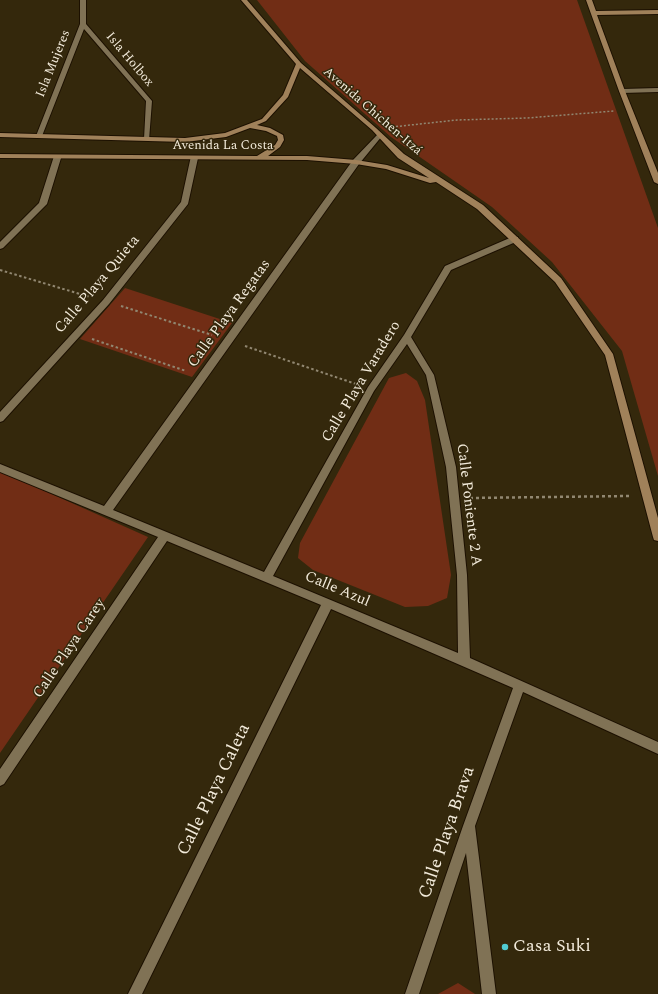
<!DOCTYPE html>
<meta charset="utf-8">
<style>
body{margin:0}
canvas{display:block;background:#34280c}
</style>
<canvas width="658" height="994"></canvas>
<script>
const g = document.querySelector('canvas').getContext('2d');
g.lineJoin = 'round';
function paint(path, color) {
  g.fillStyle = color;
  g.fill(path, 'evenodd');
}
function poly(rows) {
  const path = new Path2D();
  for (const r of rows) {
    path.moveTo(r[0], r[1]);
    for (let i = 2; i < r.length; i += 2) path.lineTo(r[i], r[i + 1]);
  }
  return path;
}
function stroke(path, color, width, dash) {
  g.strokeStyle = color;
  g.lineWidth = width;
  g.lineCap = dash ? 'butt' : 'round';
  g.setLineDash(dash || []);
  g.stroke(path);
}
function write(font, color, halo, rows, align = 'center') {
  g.font = font + ' Spectral,serif';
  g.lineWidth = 3;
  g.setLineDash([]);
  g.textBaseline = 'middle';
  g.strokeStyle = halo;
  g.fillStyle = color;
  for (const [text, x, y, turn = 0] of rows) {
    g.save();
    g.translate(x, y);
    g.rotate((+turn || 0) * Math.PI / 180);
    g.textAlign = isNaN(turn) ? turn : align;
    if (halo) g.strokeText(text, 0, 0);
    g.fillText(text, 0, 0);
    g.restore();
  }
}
const green = poly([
 [257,0,577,0,658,228,658,476,622,351,552,262,492,207,391,137,305,61],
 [125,288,232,323,192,377,80,339],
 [406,373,417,381,425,400,451,575,447,598,428,606,405,607,313,570,298,558,300,543,389,378],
 [0,471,148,537,0,753],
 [458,983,475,994,438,994]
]);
const pathFar2 = poly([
 [392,127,457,120,527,118,614,111]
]);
const pathFar1 = poly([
 [0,270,90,297],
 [121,306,212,335],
 [92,339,186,371],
 [245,346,356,384]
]);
const path = poly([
 [470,498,629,496]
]);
const street = poly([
 [80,0,86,0,86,24,152,101,149,140,144,139,146,101,84,29,42,136,39,138,36,136,80,24,80,0],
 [658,88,658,92,622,93,619,91,622,89,658,88],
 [380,133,382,134,382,136,359,164,113,510,264,572,368,387,404,335,445,266,512,237,518,237,518,241,451,270,411,337,434,375,456,467,467,575,470,658,658,742,658,754,523,692,475,826,496,994,482,994,466,853,419,994,405,994,463,826,513,688,331,609,142,994,128,994,321,605,167,541,4,784,0,786,0,769,158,537,0,472,0,464,104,506,353,160,378,134,380,133],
 [407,344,426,375,446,467,457,575,458,653,273,576,374,391,407,344],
 [54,156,60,156,61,158,47,204,3,248,0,249,0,242,39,203,54,156],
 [191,156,197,156,198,158,188,204,109,304,3,421,0,422,0,412,103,300,181,202,191,156]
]);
const secondary = poly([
 [241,0,247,0,301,63,376,128,404,154,483,205,561,278,613,354,658,518,658,541,654,540,653,537,605,355,555,282,477,209,436,182,430,183,386,169,356,164,307,160,0,158,0,154,257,156,265,151,275,145,278,140,277,136,266,131,250,128,226,137,185,142,0,137,0,133,185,138,225,133,262,119,283,95,296,64,241,0],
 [300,68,372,130,398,158,429,178,387,165,356,160,307,156,268,156,280,147,284,140,283,135,270,128,257,125,266,121,288,97,300,68],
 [586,0,592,0,596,11,658,10,658,14,597,15,625,91,658,173,658,184,654,182,619,91,586,0]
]);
const markers = [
 [505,947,4,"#51ccd3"]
];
const farStreetnames = [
 ["Isla Holbox",129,60,50],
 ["Isla Mujeres",54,64,-68],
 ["Avenida Chichen-Itzá",372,112,41],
 ["Avenida La Costa",223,146]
];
const streetNames = [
 ["Calle Playa Quieta",98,285,-50],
 ["Calle Playa Regatas",230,314,-54],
 ["Calle Playa Varadero",362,382,-59],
 ["Calle Poniente 2 A",468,505,83],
 ["Calle Azul",337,590,23],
 ["Calle Playa Carey",70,649,-56]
];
const nearStreetnames = [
 ["Calle Playa Caleta",215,790,-64],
 ["Calle Playa Brava",448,833,-71]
];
const nearPoinames = [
 ["Casa Suki",513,947]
];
paint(green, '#712d15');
stroke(street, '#1c1000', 2);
stroke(secondary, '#1c1000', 2);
stroke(pathFar2, '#918771', 1.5, [2, 2]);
stroke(pathFar1, '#918771', 2, [2.5, 2.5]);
stroke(path, '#918771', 2.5, [3, 3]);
paint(street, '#807255');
paint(secondary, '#a0815a');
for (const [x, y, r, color] of markers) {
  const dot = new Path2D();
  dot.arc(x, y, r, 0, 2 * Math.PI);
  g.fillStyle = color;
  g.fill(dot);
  stroke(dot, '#34280c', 1.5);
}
write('13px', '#f3ebdb', '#34280c', farStreetnames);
write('15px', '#f3ebdb', '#34280c', streetNames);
write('18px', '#f3ebdb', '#34280c', nearStreetnames);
write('18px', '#f3ebdb', '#34280c', nearPoinames, 'left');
</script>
